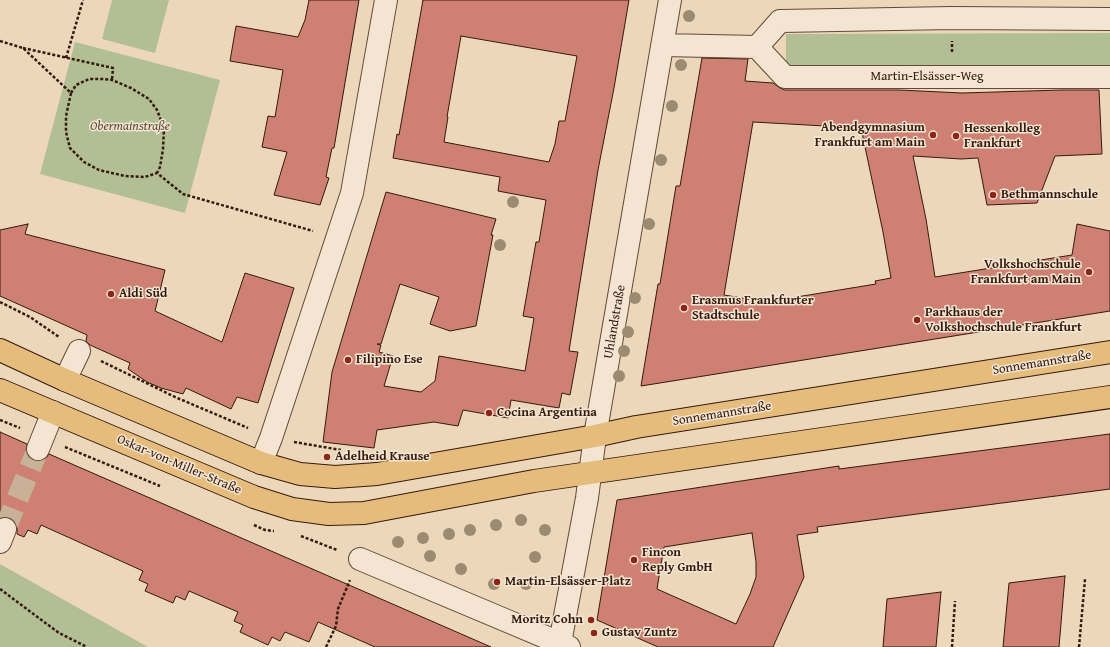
<!DOCTYPE html>
<meta charset="utf-8">
<style>
body{margin:0}
canvas{display:block;background:#edd7ba}
</style>
<canvas width="1110" height="647"></canvas>
<script>
const g = document.querySelector('canvas').getContext('2d');
g.lineJoin = 'round';
function paint(path, color) {
  g.fillStyle = color;
  g.fill(path, 'evenodd');
}
function poly(rows) {
  const path = new Path2D();
  for (const r of rows) {
    path.moveTo(r[0], r[1]);
    for (let i = 2; i < r.length; i += 2) path.lineTo(r[i], r[i + 1]);
  }
  return path;
}
function stroke(path, color, width, dash) {
  g.strokeStyle = color;
  g.lineWidth = width;
  g.lineCap = dash ? 'butt' : 'round';
  g.setLineDash(dash || []);
  g.stroke(path);
}
function write(font, color, halo, rows, align = 'center') {
  g.font = font + ' "Gentium Book Plus",serif';
  g.lineWidth = 3;
  g.setLineDash([]);
  g.textBaseline = 'middle';
  g.strokeStyle = halo;
  g.fillStyle = color;
  for (const [text, x, y, turn = 0] of rows) {
    g.save();
    g.translate(x, y);
    g.rotate((+turn || 0) * Math.PI / 180);
    g.textAlign = isNaN(turn) ? turn : align;
    if (halo) g.strokeText(text, 0, 0);
    g.fillText(text, 0, 0);
    g.restore();
  }
}
const green = poly([
 [112,0,169,0,155,53,102,39],
 [1110,33,1110,67,786,68,786,34],
 [75,42,220,80,185,213,40,174],
 [0,564,148,647,0,647]
]);
const building = poly([
 [309,0,359,0,334,148,332,148,326,177,329,178,320,205,274,195,287,152,262,147,268,116,275,117,283,70,230,61,236,26,298,37,305,20,309,0],
 [423,0,629,0,614,88,598,170,569,351,578,352,570,395,562,393,559,408,511,400,508,418,463,410,458,426,434,422,377,430,374,448,323,442,332,372,386,192,496,219,491,235,493,235,476,326,450,331,430,324,439,297,400,284,381,344,377,344,381,345,379,352,393,356,384,386,421,392,435,381,439,356,525,371,534,318,523,316,536,242,539,242,546,200,498,191,500,177,393,158,397,134,399,135,423,0],
 [461,36,577,56,565,121,559,121,555,144,549,162,444,142,448,117,447,117,461,36],
 [702,58,748,59,745,81,773,83,780,88,785,90,899,90,962,93,1061,90,1099,90,1102,154,1055,156,1037,203,987,205,978,158,961,159,913,156,926,219,935,277,1072,255,1077,224,1110,231,1110,311,641,386,658,284,660,284,676,186,680,186,702,58],
 [753,122,861,128,883,232,891,278,875,281,876,284,766,302,724,295,753,122],
 [28,224,25,234,165,270,155,311,222,342,245,273,294,288,258,403,237,397,231,409,186,388,183,394,161,388,147,382,128,369,130,363,90,345,86,341,87,335,0,296,0,230,28,224],
 [0,432,27,444,26,451,28,456,33,460,40,461,45,459,49,454,491,647,375,647,318,622,309,642,285,632,280,641,272,637,268,645,240,632,243,625,234,621,238,612,189,591,185,600,176,596,173,603,145,591,148,584,139,580,143,571,41,525,37,534,28,530,24,537,17,534,17,527,14,521,9,517,3,517,0,518,0,432],
 [1110,434,1110,489,817,527,818,532,797,535,804,577,773,647,658,647,597,620,617,500,839,466,839,469,1110,434],
 [752,533,756,562,756,577,750,594,736,624,657,589,664,547,752,533],
 [1065,576,1059,647,1003,647,1009,583,1065,576],
 [941,592,936,647,883,647,887,599,941,592]
]);
const minorTunnel = poly([
 [5,529,38,449]
]);
const path = poly([
 [0,41,23,48,71,93,66,116,66,132,70,148,84,162,99,170,125,176,145,177,157,173,183,194,313,231],
 [23,48,113,68,112,80],
 [952,52,952,41],
 [66,58,83,0],
 [71,93,76,85,89,79,103,79,112,80,131,88,149,99,157,110,164,128,163,149,160,167,157,173],
 [0,302,30,317,59,337],
 [101,361,175,397,248,428],
 [0,420,20,428],
 [294,442,341,450],
 [65,447,160,486],
 [254,525,265,530,274,531],
 [301,536,337,550],
 [0,589,59,633,87,647],
 [326,647,336,626,338,609,350,580],
 [952,647,955,601],
 [1079,647,1085,579]
]);
const minor = poly([
 [663,45,757,47,785,77,1110,77],
 [757,47,780,21,952,18,1110,19],
 [65,380,79,351],
 [38,449,53,412],
 [261,463,271,438,352,193,386,0],
 [0,542,5,529],
 [360,559,569,647],
 [560,643,587,498,595,436,670,0]
]);
const major = poly([
 [0,350,65,380,261,463,300,474,335,477,377,474,595,436,636,427,1110,352],
 [0,390,254,497,292,509,329,514,364,513,534,481,1110,397]
]);
const trees = [
 [689,16],
 [681,65],
 [672,106],
 [661,160],
 [513,202],
 [649,224],
 [500,245],
 [635,298],
 [628,332],
 [624,351],
 [619,376],
 [521,520],
 [496,525],
 [470,530],
 [545,530],
 [449,534],
 [423,538],
 [398,542],
 [430,556],
 [535,557],
 [461,569],
 [494,584],
 [526,584]
];
const markers = [
 [933,135,4,"#8f2418"],
 [956,136,4,"#8f2418"],
 [993,195,4,"#8f2418"],
 [1089,272,4,"#8f2418"],
 [111,294,4,"#8f2418"],
 [684,308,4,"#8f2418"],
 [917,320,4,"#8f2418"],
 [348,360,4,"#8f2418"],
 [489,413,4,"#8f2418"],
 [327,457,4,"#8f2418"],
 [634,560,4,"#8f2418"],
 [497,582,4,"#8f2418"],
 [591,620,4,"#8f2418"],
 [594,633,4,"#8f2418"]
];
const streetNames = [
 ["Martin-Elsässer-Weg",927,77],
 ["Uhlandstraße",615,322,-80],
 ["Sonnemannstraße",1042,363,-9],
 ["Sonnemannstraße",722,414,-9],
 ["Oskar-von-Miller-Straße",179,465,23]
];
const parkNames = [
 ["Obermainstraße",130,127]
];
const poiNames = [
 ["Abendgymnasium",925,128,"right"],
 ["Frankfurt am Main",925,143,"right"],
 ["Hessenkolleg",964,129],
 ["Frankfurt",964,144],
 ["Bethmannschule",1001,195],
 ["Volkshochschule",1081,265,"right"],
 ["Frankfurt am Main",1081,280,"right"],
 ["Aldi Süd",119,294],
 ["Erasmus Frankfurter",692,301],
 ["Stadtschule",692,316],
 ["Parkhaus der",925,313],
 ["Volkshochschule Frankfurt",925,328],
 ["Filipino Ese",356,360],
 ["Cocina Argentina",497,413],
 ["Adelheid Krause",335,457],
 ["Fincon",642,553],
 ["Reply GmbH",642,568],
 ["Martin-Elsässer-Platz",505,582],
 ["Moritz Cohn",583,620,"right"],
 ["Gustav Zuntz",602,633]
];
paint(green, '#b2bf94');
paint(building, '#ce8172');
stroke(building, '#351a0d', 1);
stroke(minorTunnel, '#c8b197', 22, [22, 11]);
stroke(minor, '#634938', 24);
stroke(major, '#351a0d', 24);
stroke(path, '#351a0d', 2.5, [3, 2]);
stroke(minor, '#f3e5d2', 22);
stroke(major, '#e6bc7d', 22);
g.fillStyle = '#9c8b71';
for (const [x, y] of trees) {
  g.beginPath();
  g.arc(x, y, 6, 0, 2 * Math.PI);
  g.fill();
}
for (const [x, y, r, color] of markers) {
  const dot = new Path2D();
  dot.arc(x, y, r, 0, 2 * Math.PI);
  g.fillStyle = color;
  g.fill(dot);
  stroke(dot, '#f3e5d2', 1.5);
}
write('13px', '#351a0d', '#f3e5d2', streetNames);
write('italic 13px', '#5a4c36', '#f3e5d2', parkNames);
write('bold 13px', '#351a0d', '#f3e5d2', poiNames, 'left');
</script>
